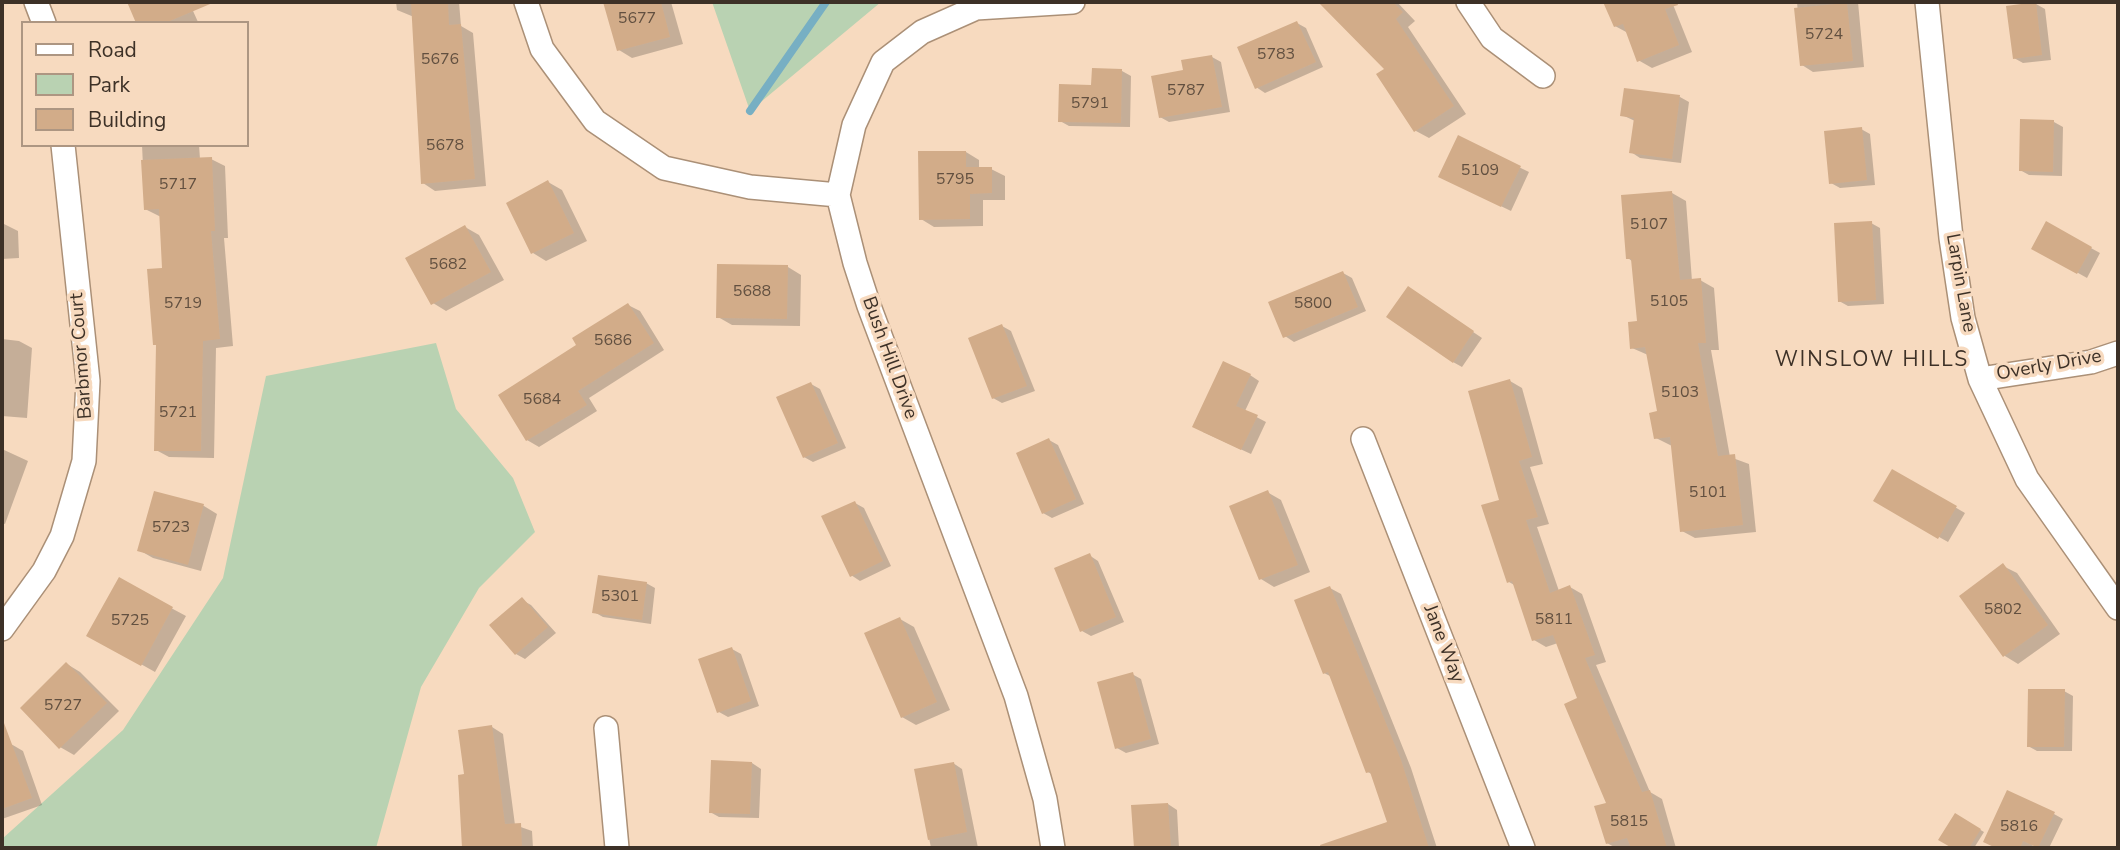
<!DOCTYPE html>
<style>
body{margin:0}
#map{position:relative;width:2120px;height:850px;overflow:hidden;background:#f7dabf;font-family:"Nunito Sans",sans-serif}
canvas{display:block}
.frame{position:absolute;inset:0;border:4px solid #3d3127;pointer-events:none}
.legend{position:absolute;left:21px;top:21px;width:228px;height:126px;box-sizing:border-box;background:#f7dabf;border:2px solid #ad9682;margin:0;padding:9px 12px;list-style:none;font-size:21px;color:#3d3127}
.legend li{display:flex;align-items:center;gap:14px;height:35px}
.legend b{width:35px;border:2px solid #ad9682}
</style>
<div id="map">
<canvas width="2120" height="850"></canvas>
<div class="frame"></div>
<ul class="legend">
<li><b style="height:9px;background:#fff"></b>Road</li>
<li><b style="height:19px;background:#b9d2b2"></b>Park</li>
<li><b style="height:19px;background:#d2ac89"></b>Building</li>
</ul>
</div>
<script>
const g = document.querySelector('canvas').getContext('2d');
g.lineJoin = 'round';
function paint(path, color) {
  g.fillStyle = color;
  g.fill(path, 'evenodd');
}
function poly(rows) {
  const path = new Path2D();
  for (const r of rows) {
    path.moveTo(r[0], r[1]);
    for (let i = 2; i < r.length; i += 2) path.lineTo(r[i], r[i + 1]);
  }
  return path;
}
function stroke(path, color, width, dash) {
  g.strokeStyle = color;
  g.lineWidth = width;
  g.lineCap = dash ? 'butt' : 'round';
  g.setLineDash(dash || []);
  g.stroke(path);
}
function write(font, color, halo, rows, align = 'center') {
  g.font = font + ' "Nunito Sans",sans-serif';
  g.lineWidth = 7;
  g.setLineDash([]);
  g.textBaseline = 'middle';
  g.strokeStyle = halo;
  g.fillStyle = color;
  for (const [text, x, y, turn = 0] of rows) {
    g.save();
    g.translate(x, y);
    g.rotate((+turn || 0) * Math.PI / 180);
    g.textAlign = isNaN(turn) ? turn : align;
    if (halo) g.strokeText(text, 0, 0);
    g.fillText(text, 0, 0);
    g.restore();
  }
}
const green = poly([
 [712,2,881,2,750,111],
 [436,343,456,409,513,478,535,532,479,588,421,687,376,848,2,848,2,839,123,730,223,578,266,376]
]);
const shadow = poly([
 [129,2,189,2,198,22,138,23],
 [396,2,459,2,461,26,473,33,486,186,435,191,423,183,414,17,397,10],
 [605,2,671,2,683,44,632,58,619,50],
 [1321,2,1397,2,1415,21,1408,27,1466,114,1429,138,1416,131,1386,69],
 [1605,2,1672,2,1692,52,1652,68,1638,60,1628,33,1615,26],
 [1797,2,1858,2,1864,67,1813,72,1802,65],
 [2036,4,2045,9,2051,60,2023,63,2014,58],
 [1297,23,1306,28,1323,67,1265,93,1256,87],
 [1212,57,1221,62,1230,112,1169,122,1160,117,1185,71],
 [1122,71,1131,76,1130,127,1069,126,1060,121,1093,87],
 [1625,89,1680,97,1689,102,1681,163,1640,158,1631,152,1635,121,1622,115],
 [2054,122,2063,127,2062,176,2029,175,2020,170],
 [1861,129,1870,134,1875,185,1840,188,1831,183],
 [1459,138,1529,172,1511,211,1449,181],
 [142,145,199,145,200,159,211,159,225,166,228,238,224,238,233,346,216,348,214,458,169,457,156,450,163,270,161,217,145,209],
 [966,152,979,160,979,169,991,169,1005,176,1005,200,983,200,983,226,934,227,921,219],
 [548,182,562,190,587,241,546,261,533,253],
 [1672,193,1686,201,1692,281,1700,280,1714,288,1719,350,1711,350,1730,457,1749,464,1756,532,1695,538,1682,531,1672,446,1656,438,1659,413,1648,355,1632,348,1639,323,1633,262,1628,258],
 [2,223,18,231,19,258,2,259],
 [1871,223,1880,228,1884,304,1848,306,1839,301],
 [2047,224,2100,253,2087,278,2034,248],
 [465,227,479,235,504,280,446,311,433,303],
 [788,267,801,275,800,326,732,325,718,317],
 [1343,273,1352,278,1366,311,1294,342,1285,336],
 [1417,294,1482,338,1462,367,1453,362],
 [628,305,640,311,664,350,589,398,597,411,539,447,527,440,579,346],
 [1002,326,1011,331,1035,391,1002,403,993,398],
 [2,339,19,341,32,348,27,418,2,416],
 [1250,375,1259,381,1245,411,1266,422,1251,454,1203,432],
 [1510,381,1522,388,1543,464,1530,467,1549,524,1537,527,1559,591,1570,587,1582,594,1606,662,1596,665,1650,792,1662,799,1676,848,1616,848,1607,843,1608,804,1580,699,1558,643,1546,647,1534,640,1516,586,1509,582,1501,501],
 [811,384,820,389,846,448,813,462,804,457],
 [1049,440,1058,445,1084,504,1052,518,1043,513],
 [2,449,28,461,5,524,2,523],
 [1893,471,1965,513,1948,542,1875,501],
 [1267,492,1281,500,1310,572,1274,587,1261,579],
 [155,493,204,506,217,514,201,571,153,558,139,550],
 [855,503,864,508,891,566,860,581,851,575],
 [1089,555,1098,561,1124,622,1091,636,1082,631],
 [2003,566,2017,573,2060,634,2018,664,2005,656],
 [119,580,186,616,155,672,89,635],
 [646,583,655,588,651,624,603,617,594,612],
 [1330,588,1341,594,1411,768,1437,848,1364,848,1359,833,1389,823,1373,775,1368,772,1332,677,1324,673],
 [522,600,531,605,556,633,525,659,516,654,492,625],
 [900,619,914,627,950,710,916,725,902,717],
 [732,649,741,654,759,706,728,717,719,712],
 [67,664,80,672,119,711,74,755,60,747],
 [1132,674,1141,679,1159,744,1126,753,1117,748],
 [2064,691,2073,696,2072,751,2037,751,2028,746],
 [492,727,503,734,515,825,532,831,533,848,464,848,460,776,465,776],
 [11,744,23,751,42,805,2,819,2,747],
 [752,763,761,769,759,818,719,817,710,812],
 [953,763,962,769,978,848,931,848,916,771],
 [1168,804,1177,810,1179,848,1136,848,1133,807],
 [2054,814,2063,819,2049,848,2033,845,2031,848,1998,848,1985,841],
 [1955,815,1984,832,1974,848,1955,848,1940,839]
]);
const stream = poly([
 [750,111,826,2]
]);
const building = poly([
 [127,2,215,2,165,23,136,23],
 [411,2,448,2,449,25,461,24,475,179,421,184],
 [603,2,661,2,670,37,617,51],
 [1318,2,1393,2,1403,12,1396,19,1454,106,1414,132,1376,74,1384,69],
 [1603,2,1677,2,1678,5,1665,9,1679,45,1637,62,1623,24,1614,27],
 [2036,2,2042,55,2013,59,2006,6],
 [1847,3,1853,61,1800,66,1794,8],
 [1297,21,1316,62,1255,89,1237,47],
 [1212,55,1222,107,1159,118,1151,76,1183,70,1181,60],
 [1092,68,1122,69,1121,123,1058,122,1059,84,1091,85],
 [1624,88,1680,95,1672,159,1629,153,1634,118,1620,116],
 [2020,119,2054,120,2053,172,2019,171],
 [1862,127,1867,180,1829,184,1824,131],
 [1458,135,1521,166,1501,207,1438,177],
 [918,151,966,151,966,167,992,167,992,193,970,194,970,219,919,220],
 [212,157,215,231,211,231,220,339,203,341,201,451,154,451,156,345,153,345,147,269,162,268,159,209,144,210,141,160],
 [548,180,574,233,531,254,506,203],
 [1672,191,1680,280,1701,278,1706,343,1698,343,1718,456,1735,454,1743,525,1680,532,1670,437,1654,439,1649,413,1657,411,1645,347,1630,349,1628,322,1637,321,1631,259,1626,259,1621,195],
 [1872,221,1876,300,1838,302,1834,223],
 [2046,221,2092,247,2077,274,2031,249],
 [465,225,491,272,431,305,405,258],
 [717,264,788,265,787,319,716,318],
 [1343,271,1358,307,1283,338,1268,302],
 [1408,286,1474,331,1453,363,1386,317],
 [628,303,654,343,578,391,587,405,526,441,498,395,576,345,572,338],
 [1002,324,1027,386,992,399,968,338],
 [1223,361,1251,374,1236,406,1258,415,1241,450,1192,427],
 [1510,379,1532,457,1519,461,1538,517,1526,520,1550,593,1570,585,1595,655,1585,658,1642,792,1650,790,1667,848,1631,848,1627,838,1606,844,1594,806,1606,803,1564,704,1577,698,1553,635,1532,641,1512,581,1507,583,1481,505,1499,500,1468,391],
 [811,382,838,443,803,458,776,397],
 [1049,438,1076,499,1042,514,1016,453],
 [1892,469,1957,506,1938,539,1873,501],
 [1268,490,1298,565,1259,580,1229,506],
 [154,491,204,504,188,565,137,551],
 [855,501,883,561,850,577,821,516],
 [1090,553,1116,617,1080,632,1054,568],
 [2003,563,2048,625,2003,657,1959,596],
 [598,575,647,582,642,620,592,613],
 [119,577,173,607,141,666,86,636],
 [1330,586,1401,760,1429,848,1321,848,1320,845,1387,822,1370,772,1366,773,1328,672,1323,674,1294,600],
 [522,597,548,627,515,655,489,625],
 [900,617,937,702,901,718,864,633],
 [732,647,751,701,717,713,698,659],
 [66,662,107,703,59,749,20,708],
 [1133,672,1151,739,1115,749,1097,682],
 [2028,689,2065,689,2064,747,2027,747],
 [4,723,32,798,2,809,2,724],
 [492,725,505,824,521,823,522,848,462,848,458,775,464,774,458,730],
 [711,760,752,762,750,814,709,813],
 [954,762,967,832,928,840,914,769],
 [2007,790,2055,812,2038,848,2023,841,2020,848,1996,848,1983,842],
 [1168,803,1171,848,1134,848,1131,805],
 [1955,813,1981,829,1969,848,1952,848,1938,840]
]);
const street = poly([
 [36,2,44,23],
 [526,2,542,49,595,121,664,168,750,187,838,195],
 [1468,2,1492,38,1543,76],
 [1927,2,1951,238,1963,318,1980,379,2027,479,2118,608],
 [1980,379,2091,362,2118,353],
 [1363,439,1523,848],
 [2,629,44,571,62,536,84,461,88,381,63,145],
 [606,728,617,848],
 [1053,848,1045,799,1016,696,869,306,855,263,838,195,854,125,883,62,922,32,976,8,1073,2]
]);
const numberNames = [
 ["5677",637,19],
 ["5724",1824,35],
 ["5783",1276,55],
 ["5676",440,60],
 ["5787",1186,91],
 ["5791",1090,104],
 ["5678",445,146],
 ["5109",1480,171],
 ["5795",955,180],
 ["5717",178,185],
 ["5107",1649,225],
 ["5682",448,265],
 ["5688",752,292],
 ["5105",1669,302],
 ["5719",183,304],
 ["5800",1313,304],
 ["5686",613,341],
 ["5103",1680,393],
 ["5684",542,400],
 ["5721",178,413],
 ["5101",1708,493],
 ["5723",171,528],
 ["5301",620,597],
 ["5802",2003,610],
 ["5811",1554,620],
 ["5725",130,621],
 ["5727",63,706],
 ["5815",1629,822],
 ["5816",2019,827]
];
const streetNames = [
 ["Larpin Lane",1960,283,80],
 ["Barbmor Court",82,356,-94],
 ["Bush Hill Drive",889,358,70],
 ["Overly Drive",2049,366,-10],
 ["Jane Way",1443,644,69]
];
const neighbourhoodNames = [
 ["WINSLOW HILLS",1872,361]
];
paint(green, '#b9d2b2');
paint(shadow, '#0003');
stroke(stream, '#77afc3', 8);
paint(building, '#d2ac89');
stroke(street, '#ab9077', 26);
stroke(street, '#fff', 23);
write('16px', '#625040', null, numberNames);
write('19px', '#3d3127', '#f7dabf', streetNames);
g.letterSpacing = '2px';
write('21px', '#3d3127', '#f7dabf', neighbourhoodNames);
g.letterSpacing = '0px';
</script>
